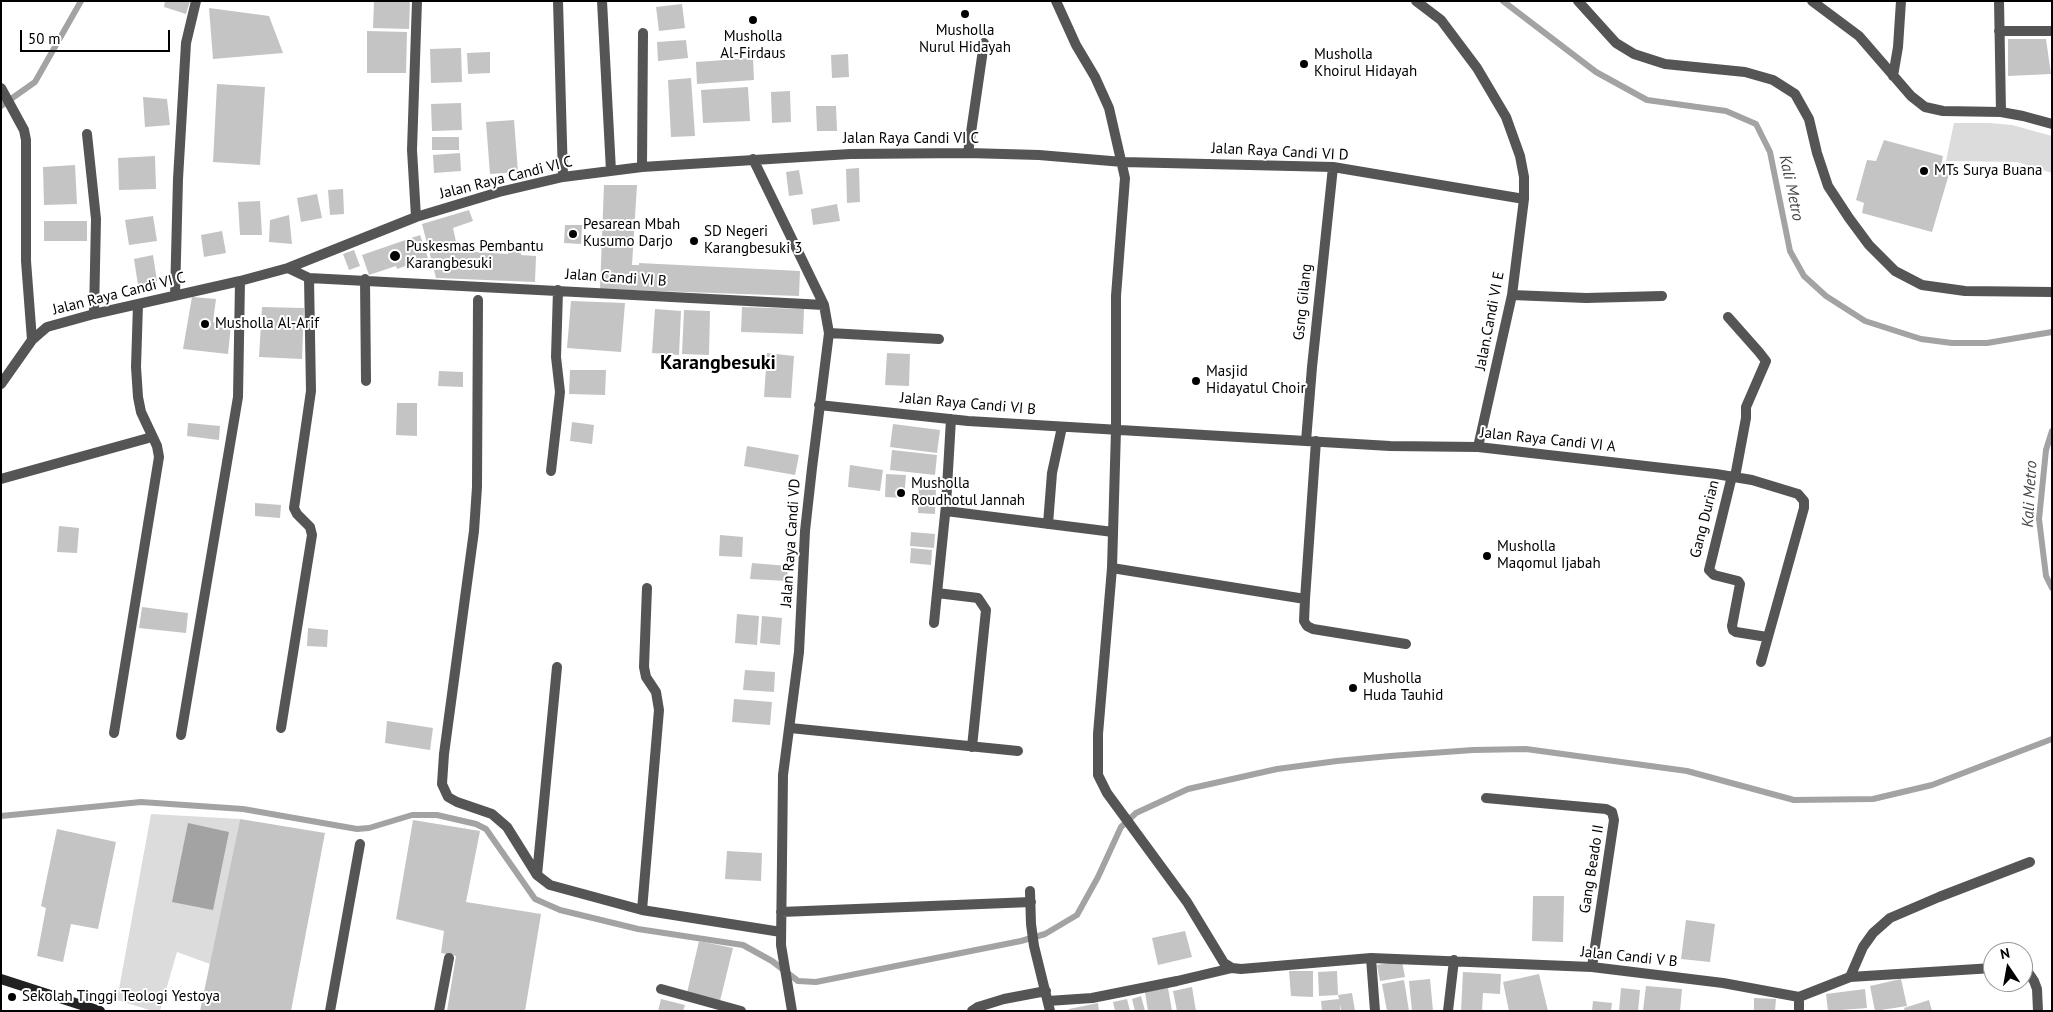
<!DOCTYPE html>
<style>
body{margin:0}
#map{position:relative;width:2053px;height:1012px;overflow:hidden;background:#fff;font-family:"PT Sans",sans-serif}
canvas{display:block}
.frame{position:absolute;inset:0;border:2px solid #000;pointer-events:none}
.north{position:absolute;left:1983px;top:942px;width:50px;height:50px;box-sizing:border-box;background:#fff;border:1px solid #999;border-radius:50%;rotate:348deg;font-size:14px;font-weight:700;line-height:20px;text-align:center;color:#000}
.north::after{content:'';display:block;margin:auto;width:18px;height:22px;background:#000;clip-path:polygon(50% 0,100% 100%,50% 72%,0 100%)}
.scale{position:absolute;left:20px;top:30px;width:150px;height:22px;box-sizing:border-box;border:2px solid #000;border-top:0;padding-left:6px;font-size:15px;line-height:18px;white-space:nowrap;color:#000;-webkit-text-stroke:4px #fff;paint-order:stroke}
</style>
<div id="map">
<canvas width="2053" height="1012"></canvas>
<div class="frame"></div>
<div class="north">N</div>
<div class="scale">50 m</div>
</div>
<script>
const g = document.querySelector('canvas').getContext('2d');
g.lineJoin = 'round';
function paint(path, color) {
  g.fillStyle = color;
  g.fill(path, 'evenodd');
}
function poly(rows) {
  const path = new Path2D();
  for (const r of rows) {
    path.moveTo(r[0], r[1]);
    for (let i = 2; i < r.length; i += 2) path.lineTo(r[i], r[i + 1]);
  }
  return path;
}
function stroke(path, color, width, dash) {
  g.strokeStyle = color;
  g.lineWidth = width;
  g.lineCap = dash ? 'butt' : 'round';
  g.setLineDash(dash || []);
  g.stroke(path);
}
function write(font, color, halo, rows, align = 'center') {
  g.font = font + ' "PT Sans",sans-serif';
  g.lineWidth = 4;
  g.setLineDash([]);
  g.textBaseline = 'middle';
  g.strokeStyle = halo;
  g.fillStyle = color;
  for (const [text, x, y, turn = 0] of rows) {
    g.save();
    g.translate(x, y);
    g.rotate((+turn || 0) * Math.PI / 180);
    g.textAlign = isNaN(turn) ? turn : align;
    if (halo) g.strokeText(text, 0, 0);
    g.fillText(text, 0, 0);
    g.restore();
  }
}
const green = poly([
 [1954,123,1990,123,2012,125,2052,136,2052,173,2017,162,1946,161],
 [151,814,240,819,210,964,177,952,160,1011,153,1011,117,1000]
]);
const water = poly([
 [188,823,229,832,213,910,172,902]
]);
const stream = poly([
 [1503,1,1596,72,1647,100,1726,111,1756,124,1770,152,1790,251,1804,276,1826,296,1865,321,1921,339,1952,343,1987,343,2052,332],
 [1,106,35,82,81,1],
 [2052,431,2046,450,2039,519,2046,576,2052,588],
 [1,816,141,802,243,809,357,829,369,828,412,815,437,815,476,824,486,829,535,899,560,910,638,929,743,945,772,961,798,981,816,982,1021,941,1045,934,1077,915,1098,877,1121,827,1136,813,1188,789,1277,769,1337,761,1390,756,1473,750,1526,749,1687,771,1794,800,1873,799,1932,785,2052,739]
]);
const building = poly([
 [165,1,190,1,186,14,164,7],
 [374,1,410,1,409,29,373,28],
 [682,4,685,28,659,31,656,7],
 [209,8,269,16,283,53,213,59],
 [367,31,407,32,406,73,367,73],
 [2008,39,2046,39,2051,74,2008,76],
 [686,40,688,58,658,61,657,42],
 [461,48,462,82,431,83,430,49],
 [490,52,490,73,468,74,467,53],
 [848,54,849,77,832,78,831,55],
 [753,58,754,80,697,84,696,62],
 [691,78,695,136,671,137,668,80],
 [217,84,265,87,260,165,213,162],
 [748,87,750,121,703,123,701,90],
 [790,91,791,122,772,123,771,92],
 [143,97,167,99,170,125,145,127],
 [461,103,462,130,432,131,431,104],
 [816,106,836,106,837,131,817,131],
 [514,120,518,172,490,174,486,122],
 [432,137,459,137,459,150,432,150],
 [1884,140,1943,156,1940,171,1949,174,1932,232,1862,213,1864,203,1856,200,1867,160,1876,161],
 [460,153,461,171,434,173,433,155],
 [155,156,156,189,119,190,118,158],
 [75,165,77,204,44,205,43,167],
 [859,168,860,202,847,203,846,169],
 [799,170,803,194,789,196,786,172],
 [604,185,637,185,632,265,639,265,639,263,800,271,799,296,600,289],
 [343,189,344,214,330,215,328,190],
 [317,194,322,218,301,222,297,198],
 [260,201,262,235,240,235,238,202],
 [837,204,840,221,813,225,811,209],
 [469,210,473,221,453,228,458,251,508,254,508,245,521,245,521,255,536,256,535,282,436,278,422,224],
 [289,215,292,244,269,242,270,220],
 [153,216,157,241,129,245,125,220],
 [44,221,87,221,87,241,44,241],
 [565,225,582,225,581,244,564,243],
 [222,231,226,253,204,257,201,235],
 [420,235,428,258,397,269,396,266,369,275,362,255],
 [354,250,360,266,349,270,343,254],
 [153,255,157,281,138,285,134,259],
 [192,297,216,299,213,322,231,325,228,354,183,349],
 [571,301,625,303,621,352,567,348],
 [262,307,304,308,302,359,259,357],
 [742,307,804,309,803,334,741,332],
 [655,309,681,311,679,355,652,353],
 [684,310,710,311,709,355,682,354],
 [767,353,794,356,791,398,764,397],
 [887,353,910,354,909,386,885,385],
 [570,370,606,370,605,395,569,394],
 [439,371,463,372,463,387,438,386],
 [397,403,417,403,417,436,396,435],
 [572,422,594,425,592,444,570,441],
 [188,423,220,426,219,440,187,436],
 [893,424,940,430,937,453,890,447],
 [747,446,799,455,795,475,744,466],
 [892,450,937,455,935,475,890,470],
 [850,465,883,470,880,491,848,487],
 [886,474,906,475,904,498,885,497],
 [919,488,936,489,935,514,918,513],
 [255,503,281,505,280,518,255,516],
 [59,526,79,528,77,553,57,552],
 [911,532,935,534,934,548,910,546],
 [720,535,743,537,742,557,719,556],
 [911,548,932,550,931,565,910,563],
 [752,563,788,566,787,581,750,579],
 [142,607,188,613,186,633,139,628],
 [737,614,759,616,757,645,735,643],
 [762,616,782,618,780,645,760,643],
 [308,628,328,630,327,647,307,646],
 [745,670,775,672,774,692,743,690],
 [734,699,772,702,770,725,732,722],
 [387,721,433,728,430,750,385,743],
 [240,819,325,833,291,1011,200,1011],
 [413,820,480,831,466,902,541,914,525,1011,447,1011,456,956,441,953,444,931,396,919],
 [57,829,116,842,98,929,71,924,63,962,37,956,46,908,41,906],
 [727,851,762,853,761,881,725,879],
 [1533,896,1564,896,1563,942,1532,941],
 [1686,920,1715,924,1710,962,1681,959],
 [1185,931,1192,957,1158,965,1152,938],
 [699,941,733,948,720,1001,687,993],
 [1402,961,1405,977,1380,981,1377,965],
 [1289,971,1313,971,1313,997,1291,996],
 [1337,971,1338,995,1319,996,1318,972],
 [1463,972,1501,974,1500,994,1483,993,1482,1011,1461,1011],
 [1539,974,1548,1011,1509,1011,1503,982],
 [1430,979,1433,1011,1412,1011,1409,981],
 [1901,979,1907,1006,1875,1011,1870,986],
 [1404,980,1409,1011,1387,1011,1382,984],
 [1646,986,1682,989,1680,1011,1643,1011],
 [1192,987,1196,1011,1177,1011,1173,991],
 [1168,988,1172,1011,1148,1011,1145,992],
 [1621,988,1640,990,1638,1011,1619,1011],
 [1865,989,1867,1008,1828,1011,1826,994],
 [1352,993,1355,1011,1341,1011,1340,1004,1340,1011,1322,1011,1321,1001,1339,999,1338,995],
 [1141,996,1145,1011,1135,1011,1132,999],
 [1754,998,1776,999,1775,1011,1754,1011],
 [661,999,685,1005,683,1011,658,1011],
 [1127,999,1130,1011,1115,1011,1113,1002],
 [1929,1000,1932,1011,1905,1011,1904,1008],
 [1593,1001,1612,1003,1611,1011,1592,1011],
 [1098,1003,1099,1011,1067,1011,1069,1009]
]);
const lane = poly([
 [439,1011,449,958]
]);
const street = poly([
 [558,1,563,177],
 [602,1,611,171],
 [1056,1,1076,45,1095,77,1109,108,1125,178,1116,296,1116,430,1112,568,1098,734,1098,775,1107,793,1187,902,1224,963,1232,968,1241,969,1371,958,1592,967,1723,983,1799,997],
 [1416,1,1441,20,1477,68,1506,117,1520,156,1524,177,1524,199,1512,295,1478,447],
 [1578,1,1616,43,1634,54,1665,64,1745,72,1773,80,1795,94,1809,119,1817,153,1828,186,1849,218,1869,245,1895,271,1922,285,1965,291,2052,292],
 [1812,1,1859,36,1911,96,1925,107,1943,111,2001,112,2023,116,2052,124],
 [1999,1,2001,112],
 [1999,31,2052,31],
 [1893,76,1898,47,1901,1],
 [1,88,24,130,26,140,26,261,32,340],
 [87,134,96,219,94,314],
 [968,153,984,43],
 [753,159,824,305,829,333,812,468,805,531,799,652,783,775,781,945,792,1011],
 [642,167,643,33],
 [416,217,412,150,417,1],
 [288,268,309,278,824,305],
 [365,279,366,381],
 [1512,295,1586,298,1662,296],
 [175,296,178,179,186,43,196,1],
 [478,300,477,487,474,531,444,754,442,784,448,797,457,802,492,814,507,827,537,875,550,885,642,910,781,932],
 [1728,317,1759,352,1766,361,1746,407,1746,418,1735,477],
 [829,333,939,339],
 [1,384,32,340,47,327,94,314,240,281,288,268,416,217,499,192,563,177,642,167,850,154,968,153,1039,155,1123,162,1333,167,1524,199],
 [819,405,968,421,1390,446,1478,447,1716,474,1752,480,1798,494,1804,501,1804,508,1761,662],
 [951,419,946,505,937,593,978,598,986,610,972,747],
 [1306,441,1312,367,1333,167],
 [551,471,560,392,556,357,558,290],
 [1732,476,1709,570,1714,575,1738,581,1740,584,1732,626,1733,630,1736,632,1767,637],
 [1,479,152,437],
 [946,511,1113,532],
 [1048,524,1052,473,1062,427],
 [1112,568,1305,599,1304,621,1307,626,1313,629,1406,644],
 [1305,599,1316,441],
 [934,623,937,593],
 [281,728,312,535,310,527,297,514,294,508,311,391,309,278],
 [790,728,1018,751],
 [114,733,159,457,157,446,141,412,138,397,136,367,138,304],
 [181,735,238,397,240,281],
 [1486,798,1606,809,1612,812,1614,820,1592,967],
 [537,875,557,667],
 [1030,891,1031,924,1034,946,1050,1011],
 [642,910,659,710,656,692,646,677,644,667,647,588],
 [781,912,1031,902],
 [1371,958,1375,1011],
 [2023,968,2026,969,2034,981,2037,989,2038,1011],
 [1850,977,1863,947,1873,933,1890,918,1939,897,2030,862],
 [661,989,741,1011],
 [1799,997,1850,977,1993,968],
 [1799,997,1799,1011],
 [1048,1001,1092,998,1177,981,1232,968],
 [330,1011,360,844],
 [972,1011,978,1007,1004,999,1046,991],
 [1448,1011,1454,960]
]);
const secondary = poly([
 [1,979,100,1011]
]);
const markers = [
 [965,14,5,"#000"],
 [753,20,5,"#000"],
 [1304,64,5,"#000"],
 [1924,171,5,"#000"],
 [573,234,5,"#000"],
 [694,241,5,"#000"],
 [395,256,6,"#000"],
 [205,324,5,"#000"],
 [1196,381,5,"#000"],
 [901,493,5,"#000"],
 [1487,556,5,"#000"],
 [1353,688,5,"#000"],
 [12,997,5,"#000"]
];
const poiNames = [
 ["Musholla",965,31,"center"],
 ["Nurul Hidayah",965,48,"center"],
 ["Musholla",753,37,"center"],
 ["Al-Firdaus",753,54,"center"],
 ["Musholla",1314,55],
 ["Khoirul Hidayah",1314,72],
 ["MTs Surya Buana",1934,171],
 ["Pesarean Mbah",583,225],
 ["Kusumo Darjo",583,242],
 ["SD Negeri",704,232],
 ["Karangbesuki 3",704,249],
 ["Puskesmas Pembantu",406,247],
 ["Karangbesuki",406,264],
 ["Musholla Al-Arif",215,324],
 ["Masjid",1206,372],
 ["Hidayatul Choir",1206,389],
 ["Musholla",911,484],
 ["Roudhotul Jannah",911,501],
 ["Musholla",1497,547],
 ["Maqomul Ijabah",1497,564],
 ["Musholla",1363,679],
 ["Huda Tauhid",1363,696],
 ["Sekolah Tinggi Teologi Yestoya",22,997]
];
const streetNames = [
 ["Jalan Raya Candi VI C",911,139],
 ["Jalan Raya Candi VI D",1280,152,3],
 ["Jalan Raya Candi VI C",506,178,-14],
 ["Jalan Candi VI B",616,278,4],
 ["Jalan Raya Candi VI C",119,294,-14],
 ["Gsng Gilang",1303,302,-84],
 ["Jalan.Candi VI E",1490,321,-79],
 ["Jalan Raya Candi VI B",968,404,5],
 ["Jalan Raya Candi VI A",1548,440,6],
 ["Gang Durian",1705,519,-76],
 ["Jalan Raya Candi VD",791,543,-86],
 ["Gang Beado II",1592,869,-81],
 ["Jalan Candi V B",1629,957,6]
];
const waterNames = [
 ["Kali Metro",1791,188,78],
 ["Kali Metro",2030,494,-87]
];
const districtNames = [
 ["Karangbesuki",718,363]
];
paint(green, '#dcdcdc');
paint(water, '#a3a3a3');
stroke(stream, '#a3a3a3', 6);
paint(building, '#c4c4c4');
stroke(lane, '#555', 10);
stroke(street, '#555', 10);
stroke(secondary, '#222', 10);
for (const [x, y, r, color] of markers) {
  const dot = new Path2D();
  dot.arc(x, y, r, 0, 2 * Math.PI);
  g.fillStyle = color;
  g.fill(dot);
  stroke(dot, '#fff', 2);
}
write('15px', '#000', '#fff', poiNames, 'left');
write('15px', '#000', '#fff', streetNames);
write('italic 16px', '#444', '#fff', waterNames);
write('bold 20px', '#000', '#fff', districtNames);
</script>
